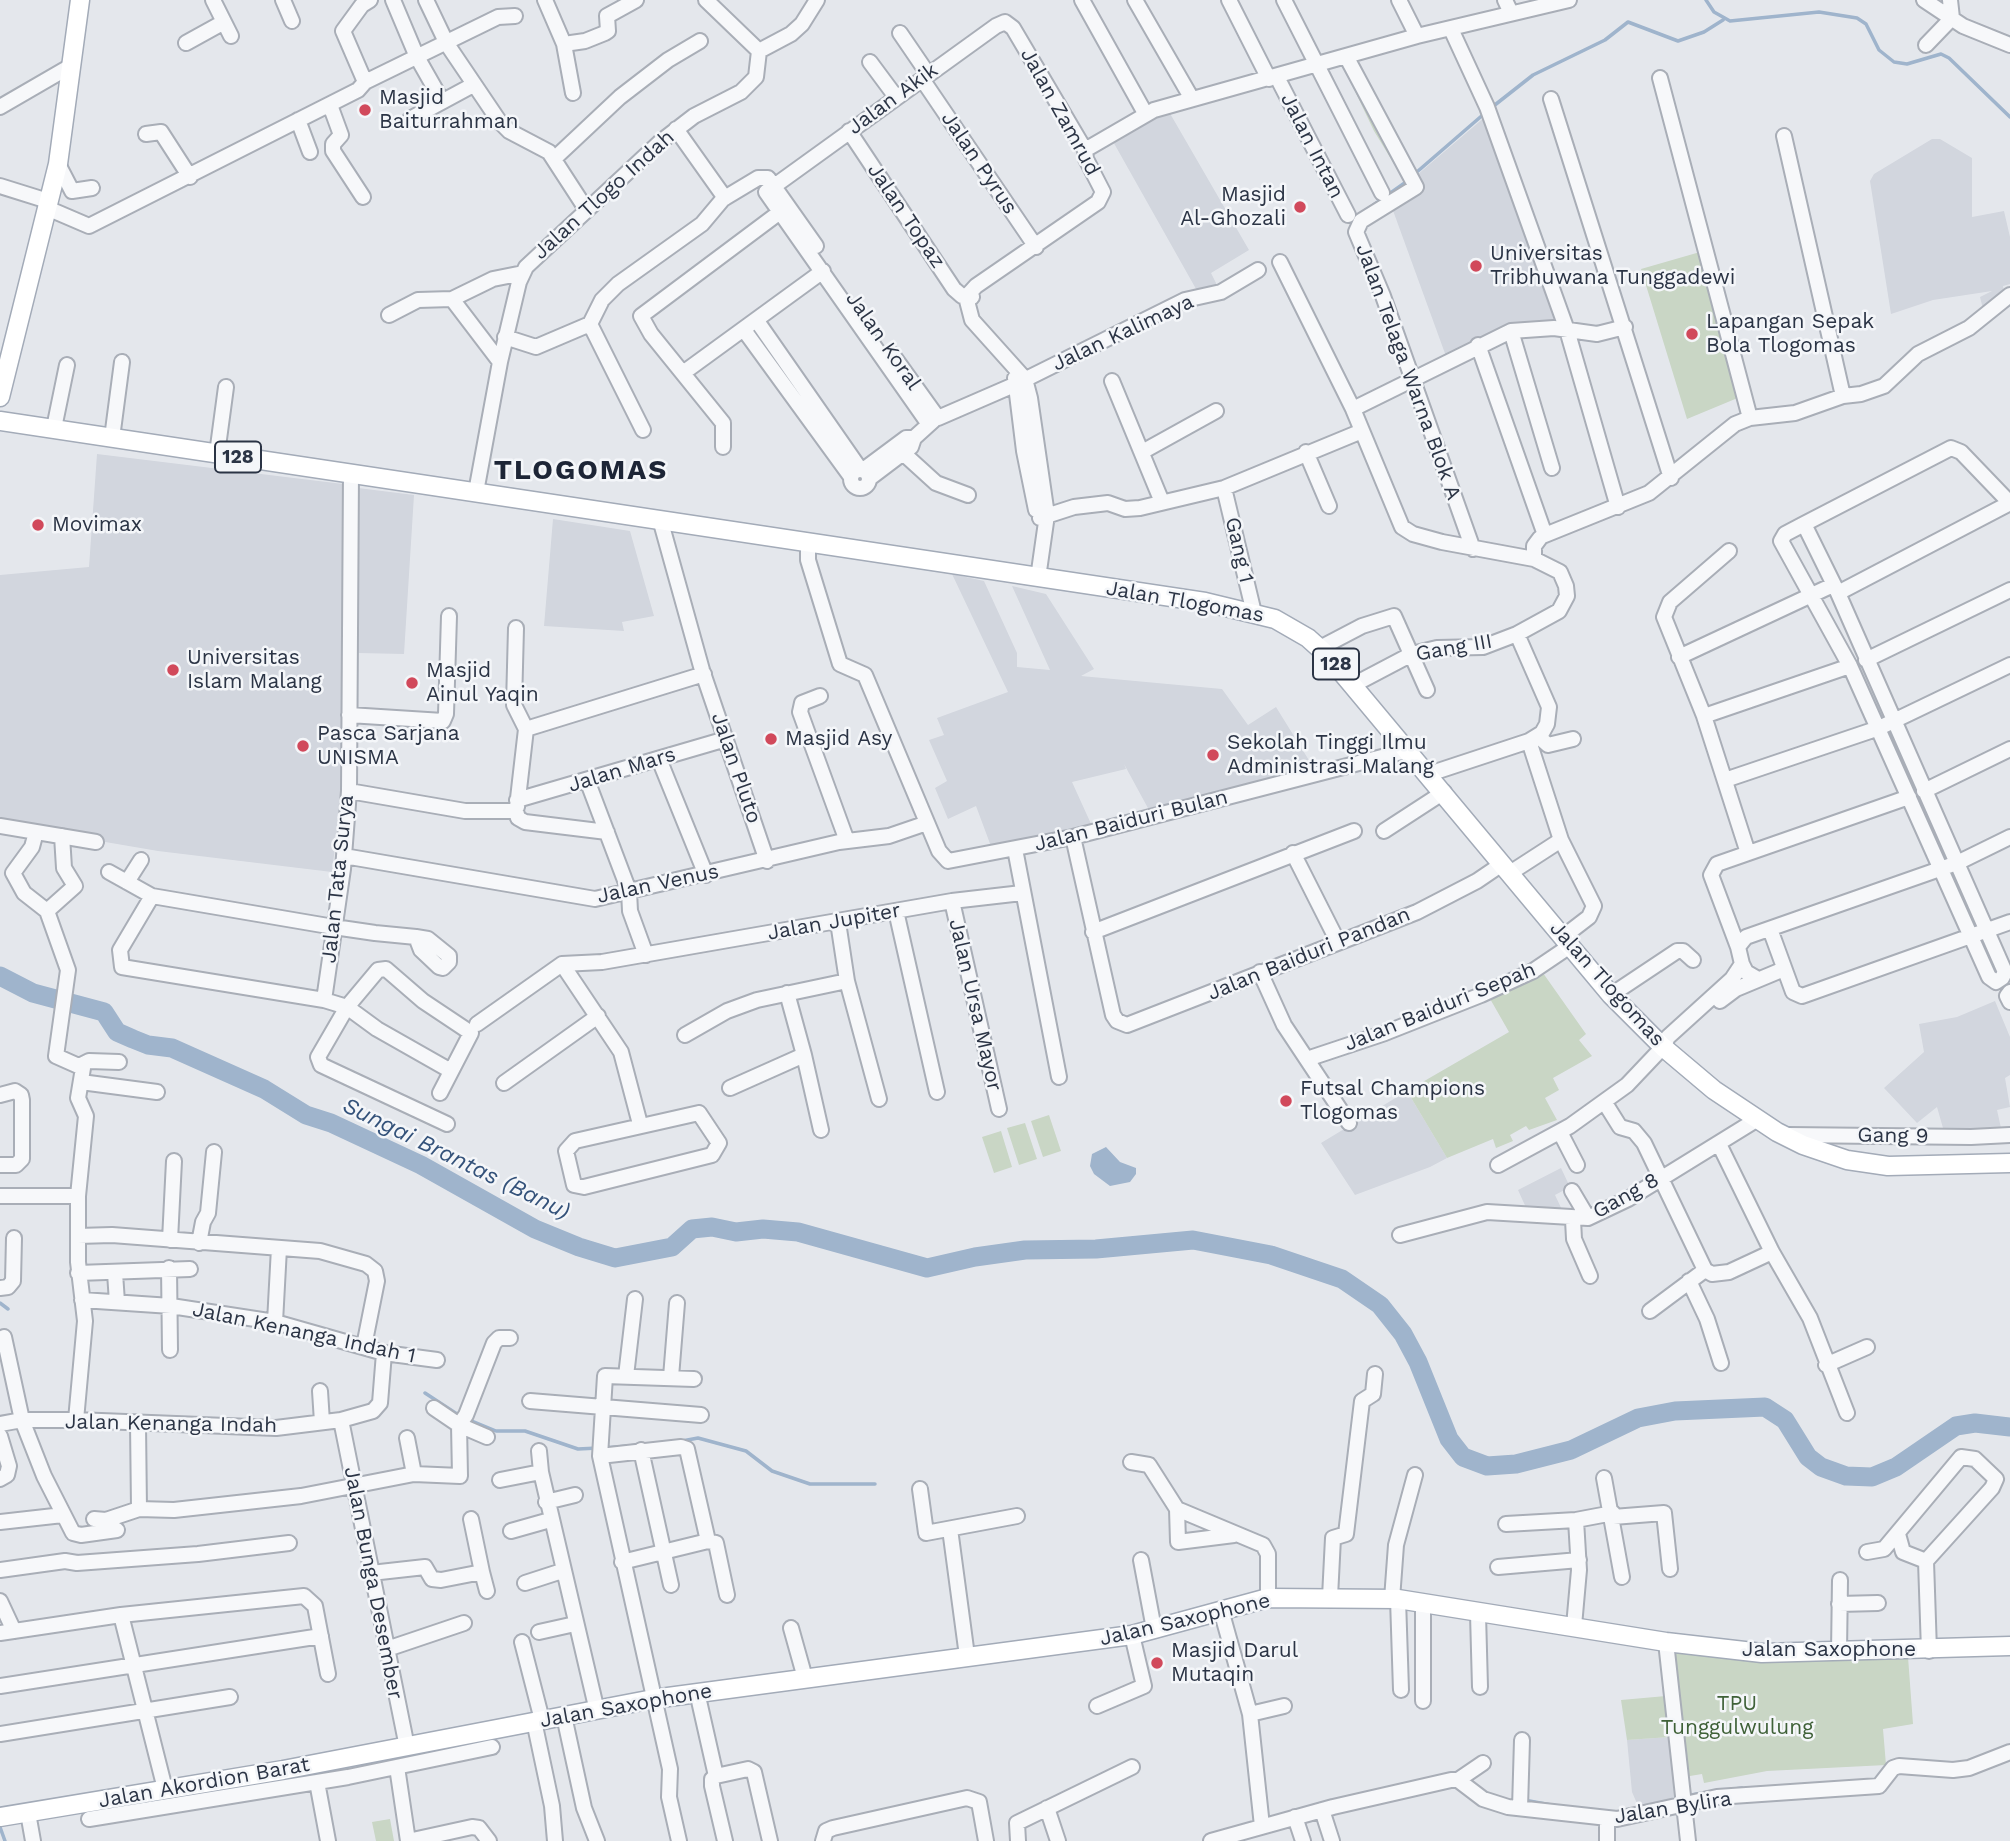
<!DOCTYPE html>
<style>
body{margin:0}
canvas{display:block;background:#e4e7ec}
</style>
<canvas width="2010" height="1841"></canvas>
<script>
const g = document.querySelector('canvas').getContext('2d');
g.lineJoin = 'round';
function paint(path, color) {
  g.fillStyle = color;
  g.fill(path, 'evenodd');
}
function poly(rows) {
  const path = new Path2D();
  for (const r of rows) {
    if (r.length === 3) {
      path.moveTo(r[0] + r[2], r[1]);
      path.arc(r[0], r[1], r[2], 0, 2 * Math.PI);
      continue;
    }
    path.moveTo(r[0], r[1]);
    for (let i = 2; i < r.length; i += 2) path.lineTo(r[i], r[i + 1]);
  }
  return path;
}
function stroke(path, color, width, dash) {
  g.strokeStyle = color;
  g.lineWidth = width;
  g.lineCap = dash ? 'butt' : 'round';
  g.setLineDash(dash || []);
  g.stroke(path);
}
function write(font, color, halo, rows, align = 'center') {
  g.font = font + ' "Work Sans",sans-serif';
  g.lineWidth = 5;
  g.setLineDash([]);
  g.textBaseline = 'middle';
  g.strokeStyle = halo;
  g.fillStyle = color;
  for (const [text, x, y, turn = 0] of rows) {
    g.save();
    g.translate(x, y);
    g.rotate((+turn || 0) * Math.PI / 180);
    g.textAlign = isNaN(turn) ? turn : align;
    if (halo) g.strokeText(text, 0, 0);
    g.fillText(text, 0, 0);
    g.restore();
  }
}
const built = poly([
 [1168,110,1249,250,1211,273,1218,287,1200,296,1111,138],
 [1486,116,1561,327,1539,326,1447,359,1391,205,1417,175],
 [1932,139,1940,139,1972,158,1972,217,2004,211,2010,237,2010,284,2003,286,2004,292,1983,309,1980,297,1992,291,1933,300,1891,314,1870,181,1874,174],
 [97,454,343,484,347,635,343,780,332,872,158,851,0,824,0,575,89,567],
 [358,488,414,495,404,654,358,653],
 [553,519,630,531,654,616,622,622,624,631,544,626],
 [952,574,984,581,1017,653,1017,667,1050,670,1012,586,1046,594,1094,669,1081,676,1222,689,1248,725,1276,707,1315,770,1149,810,1124,764,1126,769,1072,782,1092,826,992,849,976,806,948,819,935,788,947,781,929,740,944,735,937,718,1008,692],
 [1995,1001,2010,1037,2010,1075,2005,1078,2010,1107,1997,1110,2001,1128,1943,1128,1937,1107,1917,1123,1884,1088,1924,1052,1919,1024,1957,1017],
 [1407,1091,1447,1158,1430,1167,1355,1195,1321,1143],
 [1561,1168,1570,1187,1555,1195,1564,1214,1528,1212,1518,1190],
 [1670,1737,1677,1797,1639,1808,1632,1792,1627,1740]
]);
const green = poly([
 [1341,62,1348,67,1407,180,1405,182,1374,131],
 [1700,252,1740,397,1687,419,1641,269],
 [1543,973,1586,1034,1579,1040,1592,1056,1553,1078,1559,1090,1545,1098,1557,1120,1529,1130,1526,1126,1510,1135,1513,1141,1496,1148,1493,1139,1447,1158,1407,1091,1509,1032,1489,997],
 [1049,1115,1061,1151,1043,1157,1031,1121],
 [1025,1123,1037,1159,1019,1165,1007,1128],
 [1001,1131,1012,1167,994,1173,982,1137],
 [1674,1648,1807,1661,1908,1657,1913,1724,1883,1729,1886,1765,1767,1771,1704,1783,1702,1774,1684,1777],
 [1666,1696,1670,1737,1627,1740,1621,1700],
 [390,1819,394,1841,376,1841,372,1822]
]);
const water = poly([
 [1106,1147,1120,1162,1136,1168,1136,1174,1130,1182,1110,1186,1094,1174,1090,1166,1092,1154]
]);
const stream = poly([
 [1706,0,1714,12,1730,21,1819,12,1857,18,1866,24,1879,50,1894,62,1907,64,1941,54,1949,58,2010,117],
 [1491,108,1533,75,1605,40,1628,22,1678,41,1704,32,1723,20],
 [1418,171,1485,113],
 [1365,211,1406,182],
 [0,1303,8,1309],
 [425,1393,460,1416],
 [467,1419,496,1431,525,1431,578,1449,598,1448],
 [682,1441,698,1438,746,1451,772,1471,810,1484,875,1484],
 [605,1448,639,1445],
 [1727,1790,1742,1788],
 [1685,1796,1709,1792],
 [1524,1800,1551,1805],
 [0,1827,5,1841]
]);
const river = poly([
 [0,976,33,993,104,1012,117,1032,133,1039,148,1045,172,1048,264,1089,306,1115,331,1123,421,1165,535,1229,579,1247,615,1258,672,1247,692,1229,712,1227,736,1232,763,1229,798,1232,927,1268,975,1257,1025,1250,1096,1249,1193,1240,1271,1255,1342,1279,1380,1305,1403,1334,1418,1362,1449,1439,1463,1457,1487,1466,1516,1464,1571,1450,1638,1418,1675,1411,1765,1407,1785,1420,1808,1457,1821,1467,1846,1476,1872,1477,1896,1467,1956,1426,1975,1423,2010,1427]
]);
const minor = poly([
 [213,0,231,36],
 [283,0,292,21],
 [393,0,417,57,442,101],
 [426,0,447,44,499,121,509,131,549,152,586,209],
 [545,0,564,44,573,93],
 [1082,0,1145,113],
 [1135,0,1192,99],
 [1229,0,1269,79],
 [1284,0,1382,193],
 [1399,0,1417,36],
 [1505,0,1511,13],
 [1924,0,1963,26,2010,45],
 [1451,29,1487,107,1567,330,1618,507],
 [900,33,928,74],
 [186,43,224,22],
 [564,44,585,41,605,33,608,31,607,16,636,0],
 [1926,45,1952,18,1950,0],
 [759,51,791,34,802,24,817,0],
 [1346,56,1416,187,1361,221,1356,232,1383,296,1473,549],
 [870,62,896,97],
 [1277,77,1348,215],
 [1660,78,1750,418],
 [922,79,1036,247],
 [365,82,498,17,515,16],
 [1551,99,1671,478],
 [330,105,341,135,333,144,333,151,363,197],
 [0,107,69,67],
 [410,119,473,85],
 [298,120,310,152],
 [676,129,725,198],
 [849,131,954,289,962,296,972,297],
 [146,134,161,132,190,177],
 [1784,136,1843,396],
 [1085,150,1154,110,1417,36,1569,0],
 [555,158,620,97,668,60,700,41],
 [58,164,72,191,92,188],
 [0,186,48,201],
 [47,208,89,226,358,90,365,82,343,31,362,5,370,0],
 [1280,262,1353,409,1402,527,1413,534,1442,542,1534,559],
 [452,299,500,362],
 [389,315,418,300,452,299,493,279,523,273],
 [757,321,860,469],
 [590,324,643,430],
 [744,330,851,477],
 [1511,331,1552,468],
 [505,337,536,347,590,324,602,300,618,284,702,224,723,199,758,178,768,178,816,246],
 [1478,345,1545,535],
 [892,354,938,418,1014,385,1185,300,1221,292,1258,270],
 [683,373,823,271],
 [1015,378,1024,451,1036,510],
 [1112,381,1162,502],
 [1353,409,1511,331,1554,328,1597,334,1625,327],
 [928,423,766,192,996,26,1005,22,1013,28,1085,150,1086,159,1103,192,1098,202,976,286,966,297,972,320,1025,379,1030,398,1047,515,1038,578],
 [54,428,67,365],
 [112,438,122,362],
 [723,447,723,423,651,334,641,316,780,212],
 [1142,452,1216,411],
 [1306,452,1329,506],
 [903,453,936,483,968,495],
 [217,454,226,387],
 [860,479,9],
 [863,470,906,438,914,438],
 [870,478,911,447,914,438,935,419],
 [1224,488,1254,613],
 [476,492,500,362,519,282,526,267,659,143,694,116,741,92,756,77,759,51,706,0],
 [1040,518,1074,507,1108,503,1125,509,1140,508,1224,488,1362,431],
 [660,519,702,670,767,861],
 [1804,524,1838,593,2005,972,2002,978,1996,982,1989,977,1850,666,1781,541,1785,534,1804,524,1951,448,1961,452,2010,503],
 [1545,535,1649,493,1735,424,1750,418,1795,413,1843,396,1861,394,1884,386,1918,354,1969,328,2010,295],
 [808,544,808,560,840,664,865,675,939,851,948,861,1073,837,1409,750],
 [1729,551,1670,602,1664,617,1704,716,1748,853],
 [1838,593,2010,503],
 [516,628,514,705,526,729],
 [1320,648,1362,626,1394,616,1427,690],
 [1679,657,1833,585],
 [1866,660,2010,590],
 [1355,684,1412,654,1437,648,1483,647,1517,634,1559,611,1567,596,1566,586,1560,572,1534,559,1534,546,1540,538],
 [820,696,802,703,800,712,847,841],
 [349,715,443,721,446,714,449,616],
 [1704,716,1850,666],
 [526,729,704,674],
 [1539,737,1548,745,1573,739],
 [1529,741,1561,840,1594,906,1589,917,1563,937],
 [659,759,706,875],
 [1429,774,1529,741,1542,733,1547,724,1549,707,1517,634],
 [587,780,629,891,630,911,646,955],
 [1725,780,1879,728,2010,665],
 [349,791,465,811,516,811],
 [1924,791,2010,749],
 [517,800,726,739],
 [517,807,526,729],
 [516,811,518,818,525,822,607,832],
 [0,826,96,842],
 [1384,831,1444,792],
 [36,832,32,847,13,873,24,893,47,911,68,970,56,1056,83,1068,78,1098,86,1116,78,1196,78,1262,85,1321,76,1420],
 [1073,837,1113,1015,1117,1021,1127,1025,1417,912,1477,881,1502,864],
 [1015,849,1059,1077],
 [1293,853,1338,942],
 [344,856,595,899,839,842,889,836,927,823],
 [109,872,152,896,334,927,375,933,416,937,428,939,449,956,449,962,443,968,439,967,421,950,416,937],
 [1510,873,1561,840],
 [127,882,141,860],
 [152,896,120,950,122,967,324,1000,343,869,349,791,351,473],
 [952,901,999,1109],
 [47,911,75,886,64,868,62,836],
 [896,911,937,1092],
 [838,922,847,981,879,1099],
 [1770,929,1793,992,1802,996,2010,922],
 [1093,932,1354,831],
 [1738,947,1711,875,1717,864,1909,797],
 [562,964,621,1052,640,1124],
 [1260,972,1284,1025,1349,1123],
 [1758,979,1746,972,1742,964,1738,947,1746,937,1957,863,2010,837],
 [2010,992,2007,996,2010,1002],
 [1611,995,1677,951,1683,951,1693,960],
 [324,1000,347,1007,378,970,386,969,423,1001,471,1033,440,1093],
 [1720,1001,1736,989,1784,969],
 [477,1024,562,964,602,962,952,901,1022,893],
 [685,1035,727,1011,757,1000,847,981],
 [804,1055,821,1130],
 [1307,1059,1385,1033,1481,995,1533,971,1570,946],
 [81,1065,89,1061,119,1062],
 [81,1082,157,1092],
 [504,1083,598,1016],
 [730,1088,804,1055,787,993],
 [0,1095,15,1091,21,1095,22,1100,22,1159,16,1165,0,1165],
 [1605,1103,1620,1127,1634,1131,1644,1143,1705,1270,1650,1311],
 [699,1113,719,1143,712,1155,584,1187,574,1185,566,1151,575,1141,699,1113],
 [447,1124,321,1065,318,1057,347,1007,377,1029,451,1071],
 [1560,1132,1577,1165],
 [1788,1135,1971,1137,2010,1135],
 [1719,1144,1772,1252,1810,1318,1847,1413],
 [1498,1165,1570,1126,1627,1085,1663,1047,1668,1037,1732,979,1742,964],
 [1572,1191,1588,1218],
 [0,1196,78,1196],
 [1573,1220,1574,1239,1590,1276],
 [1400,1235,1487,1212,1588,1218,1628,1199,1756,1120],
 [78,1236,112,1235,320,1251,366,1264,375,1271,377,1281,364,1346],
 [170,1240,174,1161],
 [199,1243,203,1222,208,1213,214,1152],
 [169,1268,170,1350],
 [1705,1270,1712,1274,1729,1272,1772,1252],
 [78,1273,190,1269],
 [115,1273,117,1302],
 [1689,1281,1707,1319,1721,1363],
 [0,1288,8,1287,13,1281,14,1238],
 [82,1300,171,1306,275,1322,384,1353,437,1360],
 [275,1322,279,1248],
 [4,1337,22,1420,44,1476,73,1533,81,1535,117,1530],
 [1826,1365,1867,1347],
 [626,1376,635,1299],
 [671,1377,677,1303],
 [320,1391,322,1422],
 [530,1401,701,1415],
 [341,1420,407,1747],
 [0,1424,22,1420,76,1420,276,1428,341,1420,373,1411,380,1403,384,1353],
 [138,1424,139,1509],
 [0,1436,9,1466,7,1475,0,1479],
 [487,1437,459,1425,466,1415,494,1343,499,1338,510,1338],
 [407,1438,414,1474],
 [641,1450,671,1585],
 [539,1451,541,1472],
 [600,1456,681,1447,687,1449,708,1541,716,1543,727,1595],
 [1131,1462,1149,1465,1177,1509,1263,1545,1268,1554,1268,1598],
 [1604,1478,1622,1577],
 [500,1480,541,1472,597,1711],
 [920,1489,926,1533,1017,1516],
 [546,1502,575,1495],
 [1177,1509,1178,1542,1234,1535],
 [1613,1517,1664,1513,1670,1569],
 [94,1519,106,1520,139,1509,174,1510,301,1496,414,1474,460,1476,459,1425,434,1408],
 [0,1522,63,1515],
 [1506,1524,1576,1520,1613,1513],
 [950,1529,967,1656],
 [511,1531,550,1520],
 [1898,1534,1903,1552,1926,1561],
 [1867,1552,1884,1549,1961,1457,1975,1459,1996,1479,1992,1488,1926,1561,1929,1651],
 [1141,1560,1154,1629],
 [622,1562,708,1541],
 [1498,1567,1579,1560],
 [0,1570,65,1561,77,1563,198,1554,289,1543],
 [482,1572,487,1591],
 [371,1573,425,1567,432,1579,441,1580,482,1572,471,1519],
 [525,1583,562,1571],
 [1330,1597,1333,1538,1346,1534,1362,1401,1373,1394,1375,1374],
 [1392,1599,1396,1545,1415,1475],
 [1398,1599,1401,1690],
 [0,1601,14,1631],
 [1423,1603,1423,1701],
 [1839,1604,1878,1603],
 [1221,1610,1250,1714,1262,1826],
 [1478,1614,1480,1687],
 [121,1615,165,1789],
 [1574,1626,1579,1570,1576,1520],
 [791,1628,805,1678],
 [539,1632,575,1624],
 [0,1633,121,1615,304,1596,315,1606,328,1674],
 [522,1642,542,1720],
 [1666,1642,1688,1841],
 [387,1649,464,1623],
 [1839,1652,1840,1580],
 [0,1686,321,1636],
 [697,1692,716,1776,712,1779,712,1786,725,1841],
 [1097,1706,1144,1686,1132,1635],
 [1250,1714,1284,1706],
 [564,1716,584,1808,597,1841],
 [534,1721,552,1806,555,1841],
 [0,1734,230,1697],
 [397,1767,408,1841],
 [716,1776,748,1769,754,1772,770,1841],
 [1458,1780,1483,1763],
 [317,1782,328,1841],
 [1047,1808,1058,1841],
 [1520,1808,1522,1740],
 [1322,1810,1332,1841],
 [28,1813,33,1841],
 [1295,1817,1303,1841],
 [89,1819,348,1777,492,1747],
 [1607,1819,1607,1841],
 [408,1841,472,1827,479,1828,489,1841],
 [679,1841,669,1797,670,1769,600,1456,605,1376,694,1379],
 [823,1841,826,1831,833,1828,967,1798,979,1802,986,1841],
 [1018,1841,1017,1823,1132,1767],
 [1211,1841,1333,1807,1451,1780,1458,1780,1483,1799,1508,1807,1617,1819,1717,1797,1879,1786,1893,1768,1899,1766,1953,1770,1969,1768,2010,1752]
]);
const major = poly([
 [0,397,58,164,80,0],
 [0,421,1205,602,1275,619,1308,638,1328,656,1611,995,1663,1047,1714,1090,1777,1132,1803,1145,1847,1160,1888,1166,2010,1163],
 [0,1817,283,1770,653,1699,1132,1635,1268,1598,1398,1599,1666,1642,1762,1653,2010,1646]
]);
const markers = [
 [365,110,7,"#d1495b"],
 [1300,207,7,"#d1495b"],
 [1476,266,7,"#d1495b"],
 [1692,334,7,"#d1495b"],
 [38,525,7,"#d1495b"],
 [173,670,7,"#d1495b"],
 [412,683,7,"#d1495b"],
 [771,739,7,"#d1495b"],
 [303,746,7,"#d1495b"],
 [1213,755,7,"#d1495b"],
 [1286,1101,7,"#d1495b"],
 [1157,1663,7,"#d1495b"]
];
const shields = [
 [238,457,46],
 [1336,664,46]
];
const shieldNames = [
 ["128",238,457],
 ["128",1336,664]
];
const poiNames = [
 ["Masjid",379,98],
 ["Baiturrahman",379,122],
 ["Masjid",1286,195,"right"],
 ["Al-Ghozali",1286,219,"right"],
 ["Universitas",1490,254],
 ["Tribhuwana Tunggadewi",1490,278],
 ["Lapangan Sepak",1706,322],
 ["Bola Tlogomas",1706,346],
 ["Movimax",52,525],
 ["Universitas",187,658],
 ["Islam Malang",187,682],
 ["Masjid",426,671],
 ["Ainul Yaqin",426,695],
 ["Pasca Sarjana",317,734],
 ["UNISMA",317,758],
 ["Masjid Asy",785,739],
 ["Sekolah Tinggi Ilmu",1227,743],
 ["Administrasi Malang",1227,767],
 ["Futsal Champions",1300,1089],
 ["Tlogomas",1300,1113],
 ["Masjid Darul",1171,1651],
 ["Mutaqin",1171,1675]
];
const streetNames = [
 ["Jalan Akik",893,99,-36],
 ["Jalan Zamrud",1060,112,61],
 ["Jalan Intan",1312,146,63],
 ["Jalan Pyrus",979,163,56],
 ["Jalan Tlogo Indah",604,195,-42],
 ["Jalan Topaz",906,216,56],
 ["Jalan Kalimaya",1123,333,-25],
 ["Jalan Koral",883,341,55],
 ["Jalan Telaga Warna Blok A",1408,372,70],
 ["Gang 1",1239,550,77],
 ["Jalan Tlogomas",1185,602,10],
 ["Gang III",1454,648,-10],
 ["Jalan Pluto",736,768,71],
 ["Jalan Mars",622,770,-17],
 ["Jalan Baiduri Bulan",1131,821,-14],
 ["Jalan Tata Surya",338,879,-84],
 ["Jalan Venus",658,884,-12],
 ["Jalan Jupiter",834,922,-10],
 ["Jalan Baiduri Pandan",1309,954,-22],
 ["Jalan Tlogomas",1607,984,48],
 ["Jalan Ursa Mayor",975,1005,77],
 ["Jalan Baiduri Sepah",1440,1007,-22],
 ["Gang 9",1893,1136,1],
 ["Gang 8",1626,1196,-29],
 ["Jalan Kenanga Indah 1",304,1333,12],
 ["Jalan Kenanga Indah",171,1424,1],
 ["Jalan Bunga Desember",373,1583,79],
 ["Jalan Saxophone",1185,1620,-13],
 ["Jalan Saxophone",1829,1650],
 ["Jalan Saxophone",626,1706,-10],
 ["Jalan Akordion Barat",204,1783,-10],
 ["Jalan Bylira",1673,1808,-9]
];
const parkNames = [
 ["TPU",1737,1704],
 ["Tunggulwulung",1737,1728]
];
const waterNames = [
 ["Sungai Brantas (Banu)",456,1159,26]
];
const districtNames = [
 ["TLOGOMAS",581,471]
];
paint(built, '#d2d6de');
paint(green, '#c9d6c5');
paint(water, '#9fb4cc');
stroke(stream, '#9fb4cc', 3.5);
stroke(river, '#9fb4cc', 19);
stroke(minor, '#a9aeb7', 18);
stroke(major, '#a3abb8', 21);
stroke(minor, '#f7f8fa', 14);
stroke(major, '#fff', 18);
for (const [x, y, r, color] of markers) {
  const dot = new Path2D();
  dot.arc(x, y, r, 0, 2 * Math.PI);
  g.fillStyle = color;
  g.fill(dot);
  stroke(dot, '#f4f6f9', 2.5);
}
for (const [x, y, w] of shields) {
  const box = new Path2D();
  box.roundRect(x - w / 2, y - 15.5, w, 31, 5);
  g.fillStyle = '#f4f6f9';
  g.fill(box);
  stroke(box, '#2b3445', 2);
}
write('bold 19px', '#2b3445', null, shieldNames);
write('21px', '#2b3445', '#f4f6f9', poiNames, 'left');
write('21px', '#2b3445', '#f4f6f9', streetNames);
write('21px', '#3f6138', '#f4f6f9', parkNames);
write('italic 23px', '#34527a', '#f4f6f9', waterNames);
g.letterSpacing = '2px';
write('bold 28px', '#1d2536', '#f4f6f9', districtNames);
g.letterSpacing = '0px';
</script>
